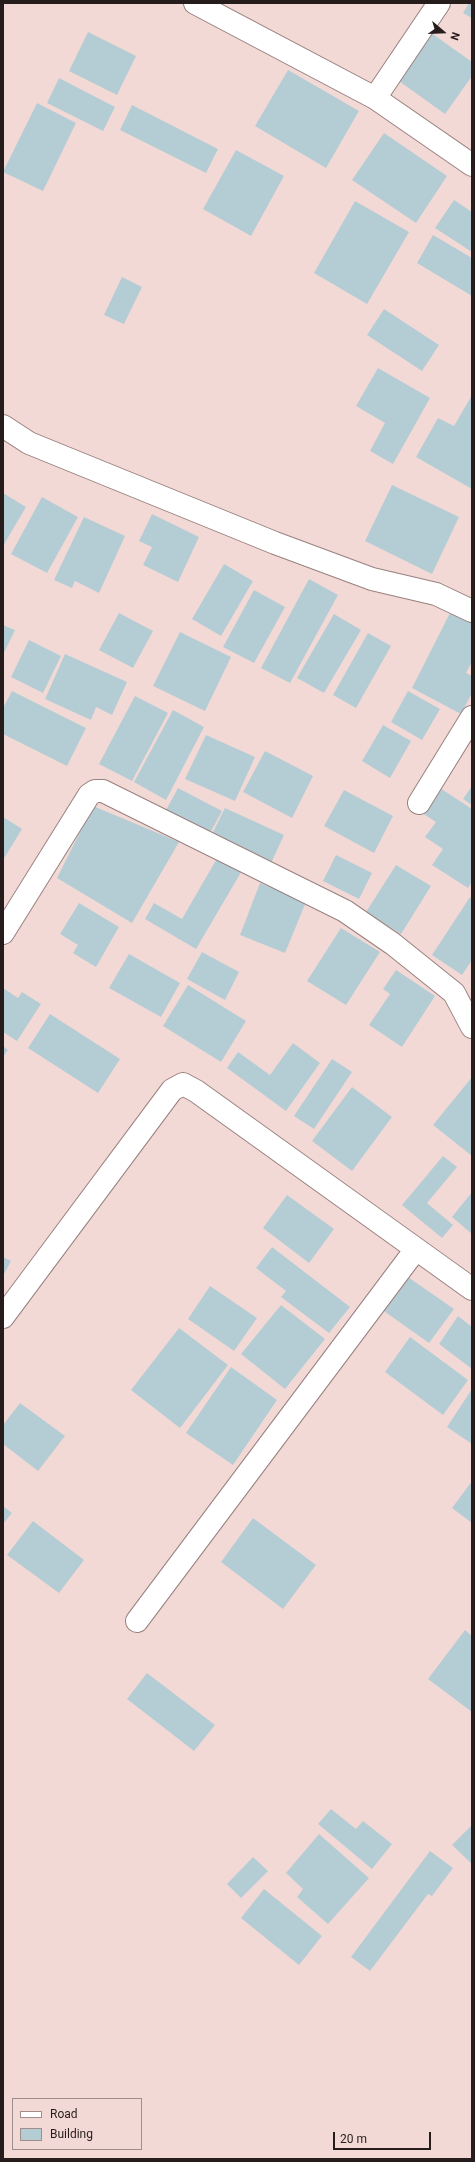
<!DOCTYPE html>
<style>
body{margin:0}
#map{position:relative;width:475px;height:2162px;overflow:hidden;background:#f3d9d6;font-family:Roboto,sans-serif}
canvas{display:block}
.frame{position:absolute;inset:0;border:4px solid #261c1c;pointer-events:none}
.legend{position:absolute;left:12px;top:2098px;width:130px;height:52px;box-sizing:border-box;background:#f3d9d6;border:1px solid #a18d8c;margin:0;padding:5px 7px;list-style:none;font-size:12px;color:#261c1c}
.legend li{display:flex;align-items:center;gap:8px;height:20px}
.legend b{width:20px;border:1px solid #a18d8c}
.north{position:absolute;left:423px;top:12px;width:40px;height:40px;-webkit-text-stroke:3px #f3d9d6;paint-order:stroke;rotate:109deg;font-size:11px;font-weight:700;line-height:16px;text-align:center;color:#261c1c}
.north::after{content:'';display:block;margin:auto;width:14px;height:18px;background:#261c1c;clip-path:polygon(50% 0,100% 100%,50% 72%,0 100%)}
.scale{position:absolute;left:333px;top:2132px;width:98px;height:18px;box-sizing:border-box;border:2px solid #261c1c;border-top:0;padding-left:5px;font-size:12px;line-height:14px;white-space:nowrap;color:#261c1c;-webkit-text-stroke:3px #f3d9d6;paint-order:stroke}
</style>
<div id="map">
<canvas width="475" height="2162"></canvas>
<div class="frame"></div>
<ul class="legend">
<li><b style="height:5px;background:#fff"></b>Road</li>
<li><b style="height:11px;background:#b4cdd5"></b>Building</li>
</ul>
<div class="north">N</div>
<div class="scale">20 m</div>
</div>
<script>
const g = document.querySelector('canvas').getContext('2d');
g.lineJoin = 'round';
function paint(path, color) {
  g.fillStyle = color;
  g.fill(path, 'evenodd');
}
function poly(rows) {
  const path = new Path2D();
  for (const r of rows) {
    path.moveTo(r[0], r[1]);
    for (let i = 2; i < r.length; i += 2) path.lineTo(r[i], r[i + 1]);
  }
  return path;
}
function stroke(path, color, width, dash) {
  g.strokeStyle = color;
  g.lineWidth = width;
  g.lineCap = dash ? 'butt' : 'round';
  g.setLineDash(dash || []);
  g.stroke(path);
}
const building = poly([
 [469,3,472,3,472,18,463,13],
 [88,32,136,56,117,95,69,71],
 [430,32,472,62,472,76,445,114,396,79],
 [288,70,359,111,326,168,255,126],
 [59,78,115,107,103,131,47,103],
 [37,103,76,123,43,191,3,172],
 [132,105,218,149,206,173,120,130],
 [384,133,447,176,416,223,352,180],
 [236,150,284,176,251,236,203,209],
 [454,200,472,212,472,252,435,228],
 [355,201,409,232,367,304,314,273],
 [433,235,472,258,472,296,417,263],
 [122,277,142,287,124,324,104,315],
 [384,309,439,345,422,371,367,335],
 [378,368,430,398,393,464,370,451,385,423,356,406],
 [472,395,472,489,416,457,438,418,454,426],
 [392,485,459,517,432,574,365,541],
 [3,493,26,507,3,546],
 [42,497,78,517,47,573,11,554],
 [152,514,199,537,178,582,143,565,152,547,139,541],
 [84,517,125,536,99,593,75,581,72,588,54,580],
 [224,564,253,581,221,636,192,619],
 [309,579,338,595,290,683,261,668],
 [254,590,285,607,254,663,223,647],
 [452,609,472,619,472,662,466,673,472,676,472,693,461,714,412,688],
 [119,613,153,631,133,668,99,650],
 [334,614,361,630,324,693,297,678],
 [3,625,15,630,3,655],
 [180,632,231,657,205,711,153,686],
 [368,633,391,646,356,708,333,695],
 [29,640,61,656,43,693,11,677],
 [65,654,127,682,112,715,96,707,91,720,45,699],
 [12,691,86,728,67,766,3,734,3,708],
 [408,691,440,709,422,740,391,722],
 [135,696,168,713,132,781,99,764],
 [173,710,204,727,166,800,134,782],
 [383,725,411,741,390,778,362,761],
 [206,735,255,757,235,801,185,779],
 [265,751,313,776,292,818,243,792],
 [472,786,472,805,463,799],
 [178,788,222,811,209,835,165,812],
 [440,788,472,809,472,882,468,888,432,865,443,849,425,837,436,822,422,813],
 [344,790,393,816,374,853,324,826],
 [93,806,179,842,132,923,57,878],
 [225,808,284,835,271,863,212,834],
 [3,817,22,829,3,860],
 [219,855,243,869,196,949,145,919,154,903,182,919],
 [336,855,372,873,359,899,323,881],
 [396,865,431,886,401,934,366,912],
 [260,883,306,902,285,953,240,935],
 [470,897,472,899,472,960,462,975,432,955],
 [79,903,119,927,96,967,73,953,78,945,60,934],
 [341,928,380,952,346,1005,307,981],
 [202,952,239,972,225,1000,187,979],
 [129,954,180,983,161,1017,109,988],
 [396,970,435,996,402,1047,369,1025,390,994,383,989],
 [188,985,246,1021,221,1062,163,1026],
 [3,988,18,998,22,992,41,1004,17,1041,3,1032],
 [50,1014,120,1059,98,1093,28,1048],
 [293,1043,320,1063,286,1111,227,1068,238,1052,270,1075],
 [3,1046,8,1050,3,1057],
 [332,1059,352,1072,314,1129,294,1116],
 [472,1077,472,1156,433,1125],
 [352,1087,392,1117,352,1171,312,1141],
 [443,1156,457,1167,427,1203,453,1225,442,1238,402,1205],
 [472,1192,472,1234,452,1217],
 [287,1195,334,1229,309,1263,263,1228],
 [272,1247,350,1307,329,1333,281,1297,286,1291,256,1268],
 [3,1257,11,1261,3,1276],
 [405,1275,454,1309,429,1343,381,1309],
 [210,1286,257,1318,234,1351,188,1319],
 [281,1305,325,1339,285,1389,241,1354],
 [458,1316,472,1327,472,1369,439,1344],
 [179,1328,228,1365,180,1428,131,1390],
 [410,1337,468,1380,443,1415,385,1372],
 [231,1367,277,1400,233,1465,186,1433],
 [472,1389,472,1444,447,1427],
 [20,1403,65,1436,38,1471,3,1444,3,1425],
 [472,1481,472,1523,452,1508],
 [3,1506,12,1513,3,1524],
 [253,1518,316,1565,283,1609,221,1562],
 [33,1521,84,1560,59,1593,7,1555],
 [465,1630,472,1636,472,1712,428,1679],
 [147,1673,215,1725,194,1751,127,1699],
 [331,1809,356,1829,363,1821,392,1844,372,1869,318,1824],
 [472,1825,472,1864,452,1845],
 [319,1834,369,1878,328,1924,297,1897,303,1889,286,1873],
 [430,1851,453,1868,432,1896,428,1894,370,1971,351,1957],
 [253,1857,268,1871,241,1898,227,1884],
 [264,1889,322,1936,299,1965,241,1918]
]);
const minor = poly([
 [195,3,375,98,472,165],
 [375,98,439,3],
 [3,426,29,443,275,543,372,579,436,594,472,611],
 [419,803,472,717],
 [3,933,89,795,95,791,103,791,345,911,393,944,454,993,472,1027],
 [3,1317,172,1090,183,1084,196,1091,472,1289],
 [137,1621,416,1249]
]);
paint(building, '#b4cdd5');
stroke(minor, '#98817f', 24);
stroke(minor, '#fff', 22);
</script>
